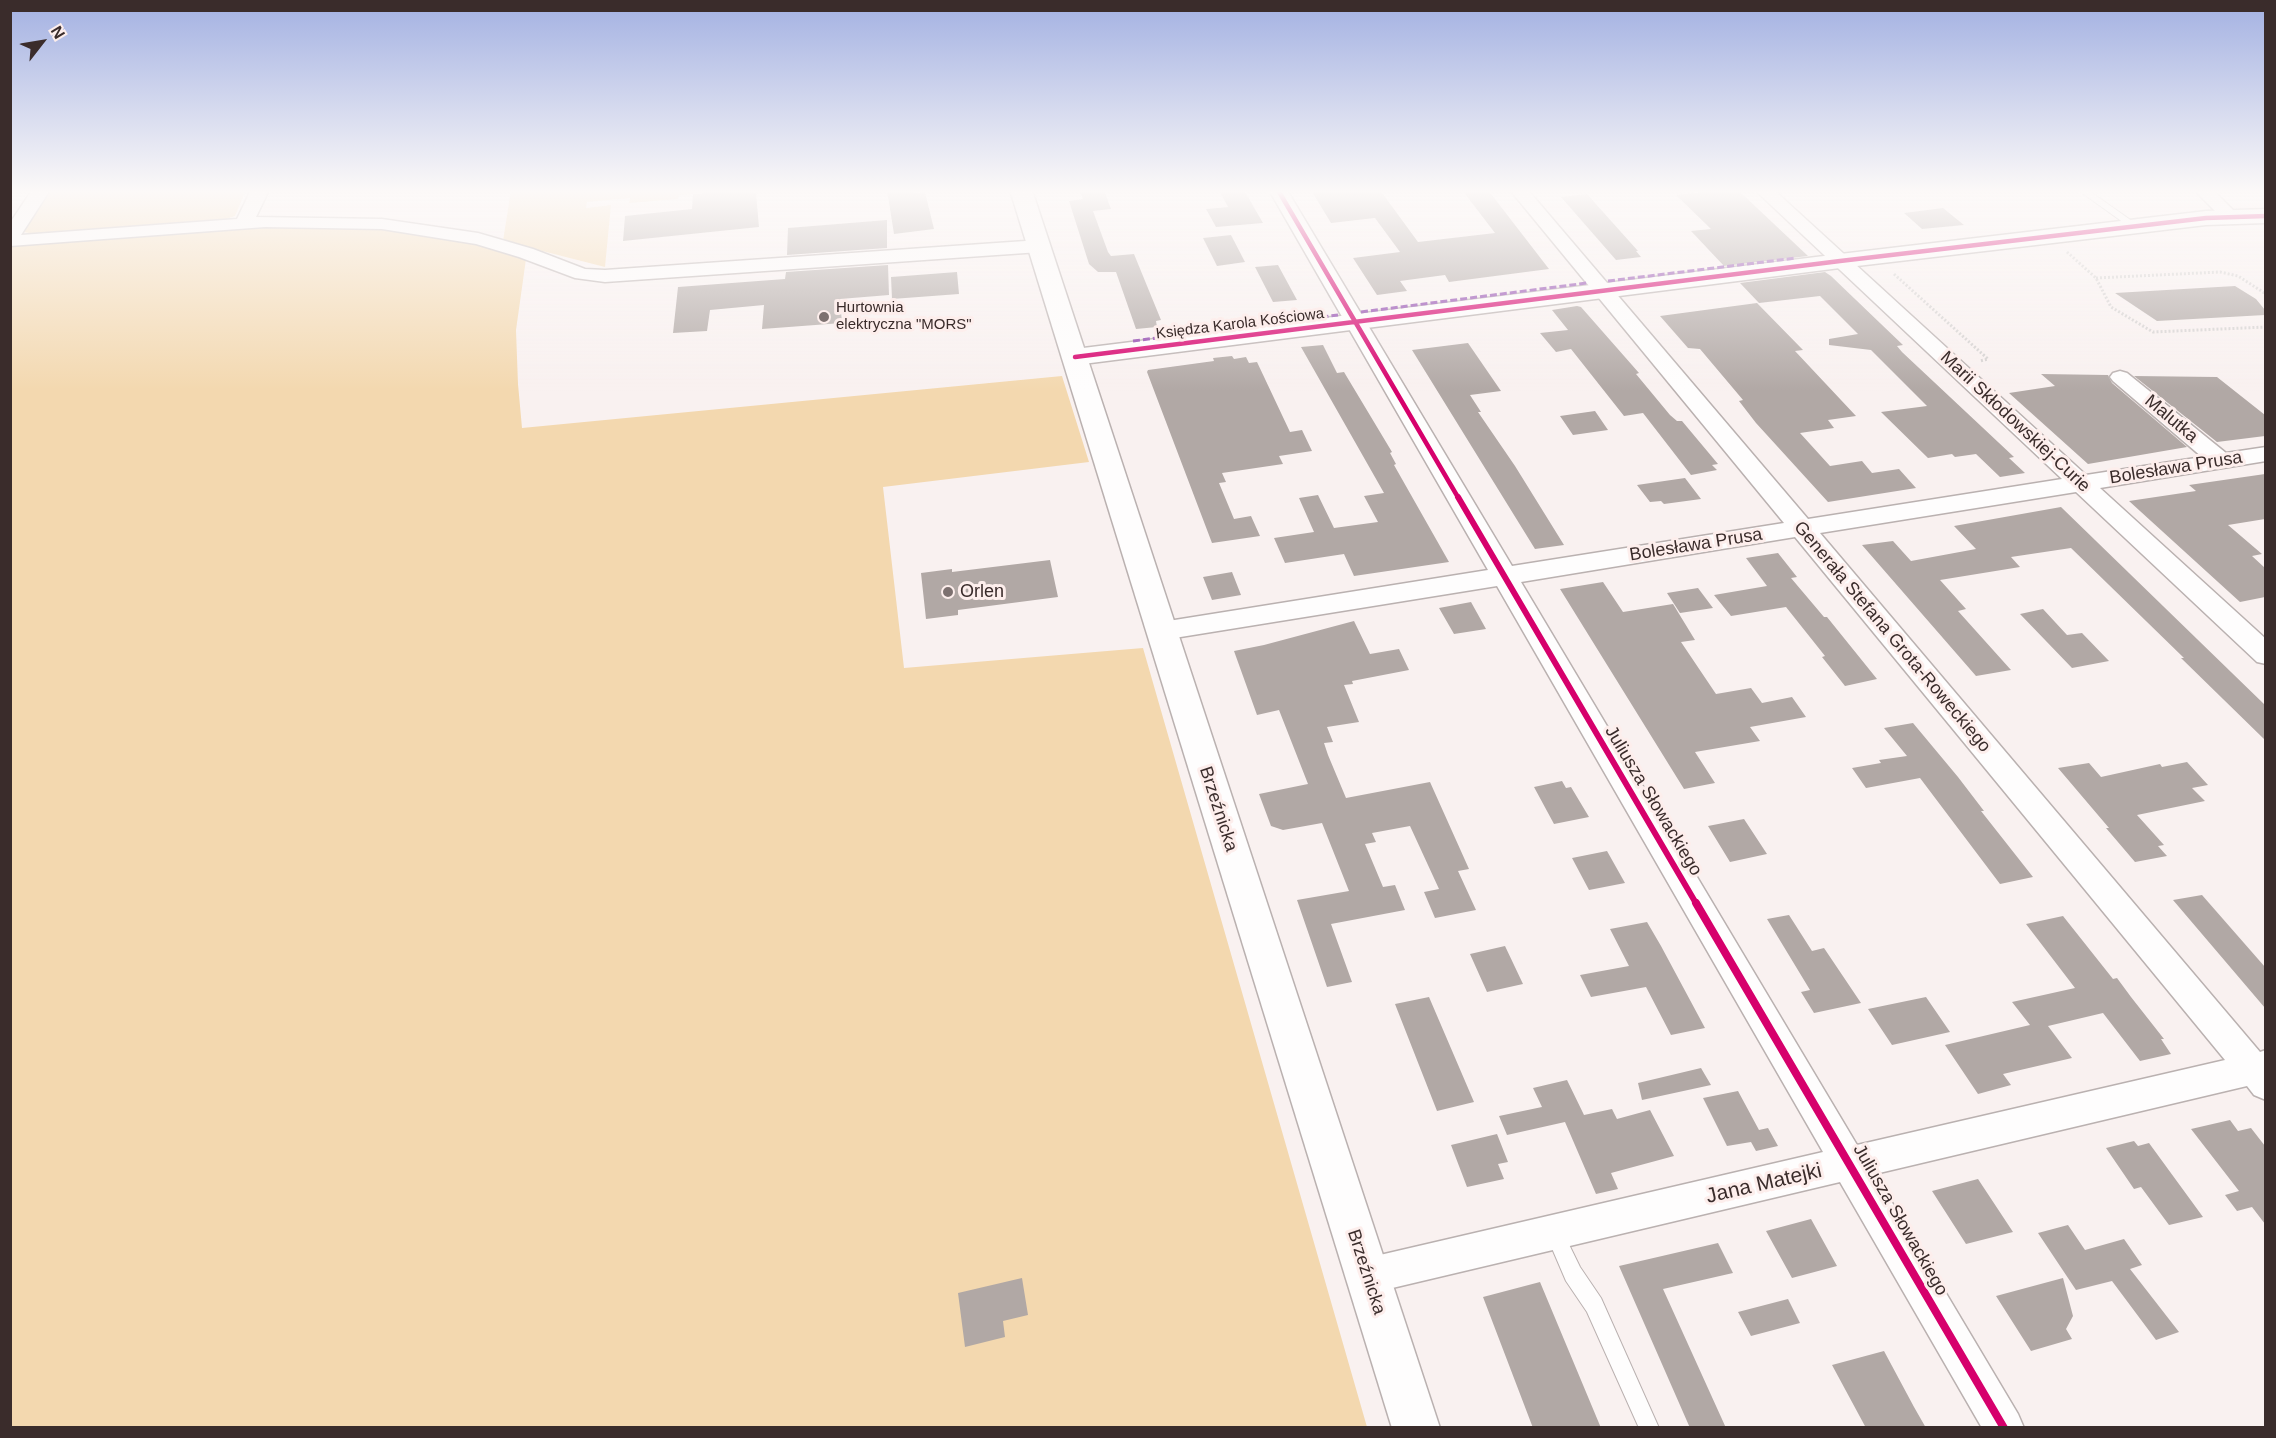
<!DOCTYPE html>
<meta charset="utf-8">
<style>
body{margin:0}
#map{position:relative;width:2276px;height:1438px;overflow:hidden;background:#f9f1f0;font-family:Arial,sans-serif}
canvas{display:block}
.frame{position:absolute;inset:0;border:12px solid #3a2c2b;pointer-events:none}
.north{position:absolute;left:12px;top:12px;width:60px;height:60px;-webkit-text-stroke:4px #fdeeec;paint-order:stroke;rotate:59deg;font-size:16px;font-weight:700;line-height:24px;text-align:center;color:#3a2c2b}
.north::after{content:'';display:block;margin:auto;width:21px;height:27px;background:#3a2c2b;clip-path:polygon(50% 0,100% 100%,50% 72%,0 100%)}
</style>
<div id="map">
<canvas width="2276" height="1438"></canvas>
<div class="frame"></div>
<div class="north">N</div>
</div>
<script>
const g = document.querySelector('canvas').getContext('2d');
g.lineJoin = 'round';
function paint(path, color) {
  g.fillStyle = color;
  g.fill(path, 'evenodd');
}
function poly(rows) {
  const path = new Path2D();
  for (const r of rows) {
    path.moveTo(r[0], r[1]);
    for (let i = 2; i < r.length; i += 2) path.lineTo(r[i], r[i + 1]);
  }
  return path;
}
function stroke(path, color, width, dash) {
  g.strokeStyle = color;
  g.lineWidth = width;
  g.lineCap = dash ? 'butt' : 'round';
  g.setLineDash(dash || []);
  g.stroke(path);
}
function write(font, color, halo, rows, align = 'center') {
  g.font = font + ' Arial,sans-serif';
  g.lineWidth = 6;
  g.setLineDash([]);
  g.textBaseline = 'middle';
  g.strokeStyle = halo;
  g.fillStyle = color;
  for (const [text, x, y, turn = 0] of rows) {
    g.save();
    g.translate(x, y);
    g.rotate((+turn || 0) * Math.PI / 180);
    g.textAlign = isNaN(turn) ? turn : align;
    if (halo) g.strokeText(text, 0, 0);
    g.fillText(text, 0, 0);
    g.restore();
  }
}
const green = poly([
 [48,190,246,190,235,216,226,219,45,235,22,232],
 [511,190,737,190,679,195,678,199,629,203,630,198,587,202,586,208,611,205,605,267,503,241],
 [247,226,398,229,481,245,526,259,516,330,518,384,522,428,1062,376,1089,462,883,487,904,668,1143,648,1367,1427,11,1428,11,246]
]);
const building = poly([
 [737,190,752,190,752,193,756,193,759,227,623,241,625,216,692,209,693,194],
 [887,190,913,190,913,193,925,192,934,229,894,234],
 [1079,190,1104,190,1111,209,1093,211,1108,252,1111,256,1134,254,1161,320,1156,321,1157,327,1136,329,1116,272,1098,272,1089,264,1069,201,1083,199],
 [1219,190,1244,190,1263,223,1216,227,1206,209,1228,207],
 [1311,190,1380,190,1418,242,1495,233,1462,190,1488,190,1549,269,1449,282,1445,275,1400,281,1407,291,1377,295,1353,258,1400,252,1375,218,1331,223],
 [1719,190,1738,190,1808,256,1724,266,1691,231,1711,229,1676,195],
 [1587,194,1638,251,1636,251,1641,257,1616,260,1561,197],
 [1943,208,1964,225,1922,229,1904,213],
 [887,220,887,248,787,255,788,228],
 [1231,235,1245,262,1217,266,1203,238],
 [888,265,889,295,840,299,842,323,762,329,764,305,710,310,707,331,673,333,678,287,785,279,786,272],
 [1278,265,1297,300,1273,302,1255,267],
 [957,272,959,294,892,299,891,277],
 [1825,272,1831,276,1880,323,1903,345,1897,346,1902,352,2014,457,2009,458,2025,473,2000,477,1976,454,1955,457,1952,454,1928,458,1881,412,1927,406,1871,350,1829,345,1829,339,1858,334,1820,296,1759,303,1740,283],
 [2235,286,2256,299,2265,310,2265,315,2157,321,2115,293],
 [1757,303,1803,350,1795,351,1856,416,1828,420,1834,428,1800,433,1830,466,1862,461,1872,473,1899,469,1916,488,1828,502,1756,423,1739,401,1743,400,1700,349,1688,348,1660,316],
 [1577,306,1581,307,1639,373,1636,374,1670,415,1677,421,1682,421,1718,464,1712,465,1717,470,1691,475,1643,413,1624,416,1571,349,1556,352,1540,333,1568,330,1552,310],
 [1468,343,1501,391,1470,395,1481,412,1478,412,1515,466,1564,545,1535,549,1412,350],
 [1323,345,1337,373,1344,372,1392,452,1390,453,1396,464,1394,465,1449,562,1354,576,1344,554,1285,563,1274,538,1314,532,1299,498,1318,495,1334,528,1378,522,1364,496,1384,493,1301,347],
 [1232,356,1234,359,1246,357,1249,363,1257,362,1290,432,1302,430,1312,451,1279,456,1283,464,1222,473,1226,482,1219,483,1234,519,1251,516,1260,536,1212,543,1147,372,1148,370,1214,361,1213,358],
 [2041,374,2108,375,2112,383,2187,447,2088,464,2009,393,2055,386],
 [2134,376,2217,377,2265,415,2265,436,2217,442],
 [1595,411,1608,430,1573,435,1560,416],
 [2265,474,2265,519,2228,525,2262,554,2252,556,2265,568,2265,597,2240,602,2129,501,2196,491,2189,485],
 [1685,478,1701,499,1664,504,1661,501,1650,502,1637,485],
 [2061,507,2265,705,2265,740,2181,658,2184,658,2071,548,2011,557,2020,567,1940,580,1966,609,1958,611,2011,670,1976,676,1862,545,1893,541,1911,561,1976,549,1954,526],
 [1778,553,1797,577,1791,578,1824,617,1827,617,1877,679,1845,686,1822,657,1825,656,1786,607,1731,616,1714,595,1767,586,1746,558],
 [1050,560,1058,597,958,610,958,615,926,619,921,573,952,569,952,572],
 [1232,572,1241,595,1212,600,1203,577],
 [1603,582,1623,612,1673,604,1695,640,1681,642,1716,694,1751,688,1762,703,1792,697,1806,717,1750,727,1760,741,1695,752,1715,783,1684,789,1560,589],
 [1698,588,1713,608,1680,613,1667,593],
 [1471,602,1486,629,1454,634,1439,608],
 [2043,609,2067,635,2082,633,2109,661,2072,668,2020,614],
 [1354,621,1370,654,1399,649,1409,670,1352,681,1353,684,1344,685,1359,722,1327,727,1333,742,1324,743,1328,755,1346,798,1430,782,1469,869,1458,871,1476,910,1435,918,1424,892,1439,889,1410,826,1372,833,1376,842,1365,844,1383,887,1395,885,1405,910,1331,924,1352,982,1327,987,1297,900,1349,891,1322,823,1283,830,1271,826,1259,794,1308,784,1279,710,1257,715,1234,651,1264,645],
 [1913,723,1958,777,1984,811,1981,811,2033,877,2000,884,1920,778,1866,788,1852,768,1881,763,1879,760,1907,756,1884,728],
 [2187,762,2208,785,2192,788,2205,801,2137,815,2164,845,2158,846,2167,856,2135,862,2106,828,2109,828,2058,768,2089,763,2101,777,2160,764,2162,767],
 [1562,781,1566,788,1571,787,1589,817,1554,824,1534,787],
 [1744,819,1767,854,1730,862,1708,826],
 [1607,851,1625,883,1589,890,1572,858],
 [2202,895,2265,967,2265,1008,2173,900],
 [1789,915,1812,951,1824,948,1861,1003,1814,1013,1801,992,1810,990,1767,919],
 [2063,916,2113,979,2117,978,2131,997,2164,1039,2161,1039,2171,1054,2140,1061,2103,1013,2048,1026,2072,1058,2003,1074,2011,1085,1978,1094,1945,1045,2030,1025,2012,1002,2075,988,2026,924],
 [1647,922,1661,946,1705,1028,1671,1035,1646,987,1591,997,1580,975,1629,966,1610,929],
 [1505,946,1523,984,1487,992,1470,954],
 [1429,997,1474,1102,1437,1111,1395,1004],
 [1926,997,1950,1032,1892,1045,1868,1009],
 [1701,1068,1711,1085,1642,1100,1638,1083],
 [1567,1080,1584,1115,1612,1109,1617,1119,1650,1110,1674,1156,1611,1173,1618,1189,1596,1194,1565,1122,1507,1135,1499,1116,1542,1107,1533,1088],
 [1738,1091,1759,1130,1768,1128,1778,1146,1756,1151,1751,1142,1727,1146,1703,1098],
 [2230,1120,2238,1131,2251,1128,2265,1146,2265,1224,2252,1207,2237,1211,2225,1195,2239,1191,2191,1129],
 [1497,1134,1508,1162,1498,1164,1504,1179,1467,1187,1451,1145],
 [2134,1141,2138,1146,2149,1143,2203,1217,2169,1225,2141,1187,2134,1189,2106,1148],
 [1978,1179,2013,1232,1966,1244,1932,1191],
 [1811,1219,1837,1266,1792,1278,1766,1231],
 [2068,1225,2085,1250,2124,1239,2142,1265,2130,1269,2179,1332,2156,1340,2112,1281,2076,1290,2038,1233],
 [1718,1243,1733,1273,1663,1289,1726,1428,1690,1428,1619,1266],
 [1022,1278,1028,1315,1003,1321,1005,1337,965,1347,958,1293],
 [2063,1278,2073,1316,2066,1329,2072,1339,2031,1351,1996,1296],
 [1540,1282,1601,1428,1533,1428,1483,1297],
 [1788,1299,1800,1323,1751,1336,1738,1312],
 [1884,1351,1914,1407,1926,1428,1866,1428,1832,1365]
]);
const path = poly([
 [2067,252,2096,278,2111,307,2153,332,2266,327],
 [1894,274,1988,359,1980,361],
 [2096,278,2220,272,2238,276,2266,294]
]);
const service = poly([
 [2078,190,2088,190,2139,226,2131,228,2078,190],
 [1554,1223,1560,1226,1580,1267,1601,1298,1659,1428,1639,1428,1587,1312,1566,1281,1545,1232,1548,1226,1554,1223]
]);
const minor = poly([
 [32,190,50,190,21,235,237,219,251,190,269,190,256,217,382,219,478,233,533,249,585,269,605,270,1040,240,1047,242,1049,246,1047,250,1040,252,605,282,575,278,519,257,476,244,382,229,265,227,10,246,10,223,32,190],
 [1269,190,1287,190,1512,566,1784,523,1510,190,1528,190,1808,519,2062,479,1755,190,1774,190,2086,475,2202,457,2113,381,2110,377,2113,373,2120,371,2127,373,2226,453,2266,447,2266,461,2100,488,2266,639,2266,664,2257,662,2076,492,1820,533,2260,1052,2266,1050,2266,1100,2254,1095,2247,1086,1875,1174,2018,1414,2024,1428,1982,1428,1840,1182,1367,1294,1354,1289,1349,1276,1354,1263,1367,1258,1823,1152,1497,586,1162,640,1153,637,1149,631,1153,625,1162,622,1488,570,1269,190],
 [1795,537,2225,1060,1857,1145,1521,582,1795,537],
 [2194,190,2213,190,2239,216,2236,220,2224,220,2194,190]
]);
const tertiary = poly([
 [2266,209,2266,223,2206,225,1840,268,1075,365,1066,362,1062,357,1066,352,1075,349,1840,254,2206,211,2266,209]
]);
const primary = poly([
 [1010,190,1032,190,1440,1428,1392,1428,1010,190]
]);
const quiet = poly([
 [1608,281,1796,258],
 [1361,312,1587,283],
 [1133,341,1338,315]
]);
const cyclewayFar2 = poly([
 [1278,190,1459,499],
 [1075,357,1840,261,2206,218,2266,216]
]);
const cyclewayFar1 = poly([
 [1458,497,1697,905]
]);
const cycleway = poly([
 [1696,903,2004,1428]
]);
const markers = [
 [824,317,6,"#7d7170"],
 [948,592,6,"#7d7170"]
];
const farPoinames = [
 ["Hurtownia",836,308],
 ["elektryczna \"MORS\"",836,325]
];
const farStreetnames = [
 ["Księdza Karola Kościowa",1240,324,-7]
];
const streetNames = [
 ["Malutka",2171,419,40],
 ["Marii Skłodowskiej-Curie",2015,422,43],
 ["Bolesława Prusa",2176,468,-9],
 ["Bolesława Prusa",1696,545,-9],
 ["Generała Stefana Grota-Roweckiego",1892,637,50],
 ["Juliusza Słowackiego",1653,801,59],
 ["Brzeźnicka",1218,809,72],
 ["Juliusza Słowackiego",1900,1220,60],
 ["Brzeźnicka",1366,1272,72]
];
const poiNames = [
 ["Orlen",960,592]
];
const nearStreetnames = [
 ["Jana Matejki",1764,1184,-13]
];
paint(green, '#f3d8af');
paint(building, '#b1a8a5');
stroke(service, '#bab1b0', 2);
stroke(minor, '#bab1b0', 3);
stroke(tertiary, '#bab1b0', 3);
stroke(primary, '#bab1b0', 3);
stroke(path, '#d4d1d0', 3, [2, 2]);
paint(service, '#fefdfd');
paint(minor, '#fefdfd');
paint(tertiary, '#fefdfd');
paint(primary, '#fefdfd');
stroke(quiet, '#8e44ad', 3, [7, 3]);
stroke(cyclewayFar2, '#d6006c', 4.5);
stroke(cyclewayFar1, '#d6006c', 6);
stroke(cycleway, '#d6006c', 8);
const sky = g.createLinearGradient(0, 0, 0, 391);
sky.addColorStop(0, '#a3b1e2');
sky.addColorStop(0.49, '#fcf9f8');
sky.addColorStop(1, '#fcf9f800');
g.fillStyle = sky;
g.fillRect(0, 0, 2276, 391);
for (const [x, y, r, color] of markers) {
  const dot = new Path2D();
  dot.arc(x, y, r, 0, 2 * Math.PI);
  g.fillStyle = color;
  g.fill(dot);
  stroke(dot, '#fdeeec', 2);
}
write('15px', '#3a2c2b', '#fdeeec', farPoinames, 'left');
write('15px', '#3a2c2b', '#fdeeec', farStreetnames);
write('18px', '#3a2c2b', '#fdeeec', streetNames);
write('18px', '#3a2c2b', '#fdeeec', poiNames, 'left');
write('21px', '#3a2c2b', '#fdeeec', nearStreetnames);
</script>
